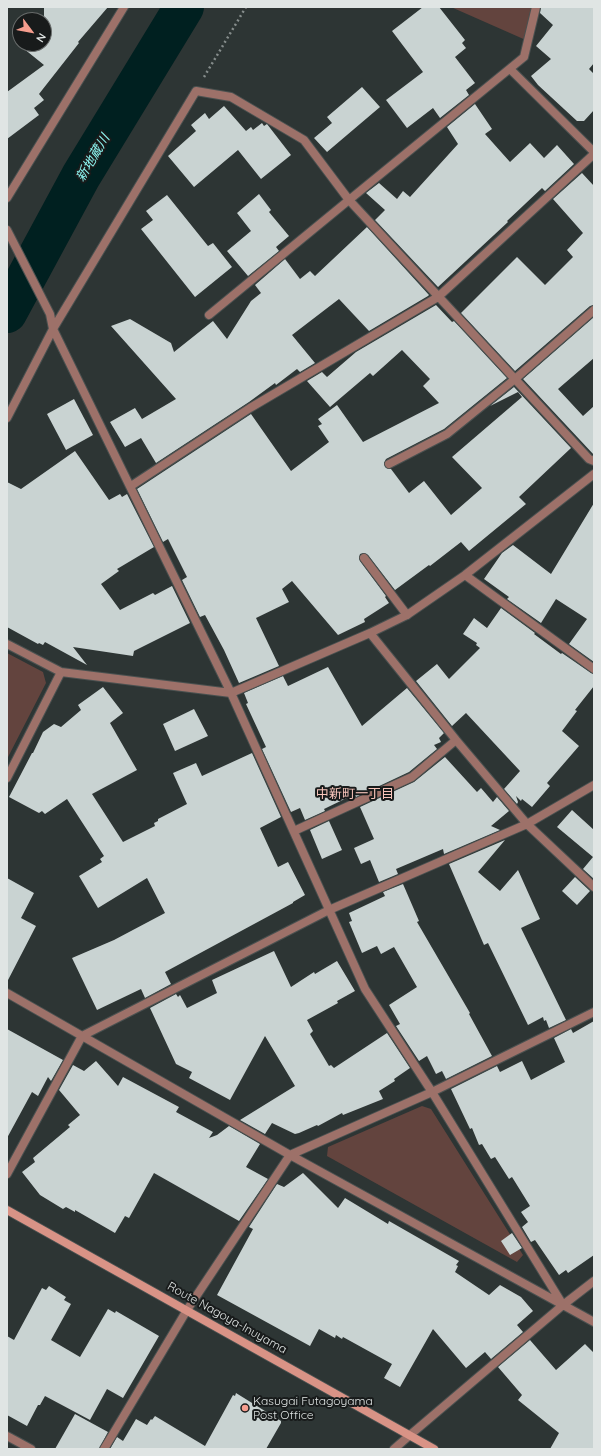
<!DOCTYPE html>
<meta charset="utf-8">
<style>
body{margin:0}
#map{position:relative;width:601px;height:1456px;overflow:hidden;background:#2d3534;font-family:Quicksand,sans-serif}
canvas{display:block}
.frame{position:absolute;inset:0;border:8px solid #e0e5e4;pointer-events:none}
.north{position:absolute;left:12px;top:12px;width:40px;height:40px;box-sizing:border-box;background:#181b1b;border:1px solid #686c6b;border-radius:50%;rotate:122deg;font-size:11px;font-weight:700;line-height:16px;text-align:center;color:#e0e5e4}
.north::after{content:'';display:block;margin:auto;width:14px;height:18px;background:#f59d8e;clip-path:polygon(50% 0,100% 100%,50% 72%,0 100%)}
</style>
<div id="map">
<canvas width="601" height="1456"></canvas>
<div class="frame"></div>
<div class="north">N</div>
</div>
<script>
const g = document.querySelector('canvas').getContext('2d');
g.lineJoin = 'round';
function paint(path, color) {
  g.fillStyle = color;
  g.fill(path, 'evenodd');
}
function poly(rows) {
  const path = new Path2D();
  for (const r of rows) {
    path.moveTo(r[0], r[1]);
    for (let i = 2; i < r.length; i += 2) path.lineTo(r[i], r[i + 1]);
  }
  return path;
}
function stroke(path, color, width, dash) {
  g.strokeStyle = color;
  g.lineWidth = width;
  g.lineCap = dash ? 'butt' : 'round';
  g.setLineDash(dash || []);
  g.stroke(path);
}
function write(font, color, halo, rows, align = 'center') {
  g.font = font + ' Quicksand,"Noto Sans JP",sans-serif';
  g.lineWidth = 4;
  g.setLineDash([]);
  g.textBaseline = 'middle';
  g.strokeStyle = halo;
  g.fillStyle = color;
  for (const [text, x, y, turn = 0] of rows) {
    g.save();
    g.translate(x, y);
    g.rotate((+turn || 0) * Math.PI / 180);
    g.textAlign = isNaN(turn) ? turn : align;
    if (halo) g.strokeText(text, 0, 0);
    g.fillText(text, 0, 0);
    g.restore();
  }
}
const green = poly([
 [451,7,536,7,528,41],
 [7,653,43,672,46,683,7,759],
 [422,1106,431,1109,523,1255,517,1262,327,1156,328,1147]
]);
const water = poly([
 [55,223,26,291,7,327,7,281]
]);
const river = poly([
 [7,313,81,176,184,7]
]);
const building = poly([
 [44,7,108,7,78,42,79,43,39,94,44,100,34,108,39,115,7,139,7,92,44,65,18,44,44,44],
 [423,7,439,7,465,40,462,43,466,48,455,57,475,83,466,90,469,95,440,118,433,108,407,128,386,100,423,72,392,31],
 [541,7,594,7,594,63,589,69,594,74,594,110,584,121,577,121,538,85,531,76,551,59,536,46,553,25,540,13],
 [362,87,380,107,327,152,314,138,332,123,327,117],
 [475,104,492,129,485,134,510,162,530,143,544,158,557,145,574,164,545,191,542,188,507,221,508,222,438,287,375,220,385,210,366,193,379,183,397,199,403,191,410,197,458,144,447,127],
 [224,106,246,131,251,127,253,130,262,123,264,126,267,124,291,155,261,179,238,150,194,187,168,156,196,131,191,125,205,113,209,119],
 [582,173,594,186,594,305,590,306,515,371,461,313,517,257,545,285,573,257,567,250,583,233,553,199],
 [259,194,271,210,269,212,289,236,276,247,279,251,248,276,227,251,251,231,237,213],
 [167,195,208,246,213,243,232,267,195,297,141,229,153,220,146,211],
 [367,227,429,295,428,296,369,331,339,299,292,335,315,363,300,372,297,369,276,385,275,383,249,402,156,463,141,438,125,447,110,422,135,408,142,419,176,399,111,326,130,319,171,343,174,352,213,321,227,339,251,301,261,293,255,285,285,259,300,279,310,271,315,276],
 [436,305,452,322,454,321,507,378,444,429,386,459,384,463,386,468,391,469,409,493,424,481,451,515,482,488,452,457,522,397,518,392,490,406,514,387,571,448,519,497,526,504,469,551,461,542,430,566,429,565,395,590,368,555,364,553,360,554,359,558,360,561,386,596,385,597,389,603,364,619,365,622,338,635,292,581,282,589,289,602,256,618,279,666,239,683,224,650,205,615,200,617,182,580,187,577,168,539,163,542,137,489,251,414,291,471,329,442,318,426,322,424,318,419,337,405,363,442,439,403,423,386,430,379,402,350,373,376,370,373,330,407,307,381,322,372,327,377,356,352],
 [594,317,594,358,558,389,583,416,594,406,594,455,523,379],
 [74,399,93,435,66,450,47,414],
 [75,451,109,500,120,494,122,497,127,494,154,547,117,569,119,571,101,584,120,610,153,593,155,595,172,586,190,623,134,651,133,656,73,647,87,665,45,642,43,645,39,643,38,644,7,627,7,482,21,489],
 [594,503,594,662,569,644,587,619,556,599,541,623,507,599,509,597,484,579,502,553,513,545,551,574],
 [501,608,535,633,534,634,561,654,562,653,591,673,594,674,594,686,575,710,577,711,562,731,579,746,547,783,550,786,532,807,522,799,521,801,516,796,518,802,517,804,504,789,520,771,466,713,452,726,416,681,437,664,449,679,480,648,476,645,477,643,463,634,474,618,487,628],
 [328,667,362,726,407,688,444,733,439,738,441,742,434,745,437,749,409,772,356,797,355,794,324,809,325,811,305,820,300,808,291,812,262,749,266,747,246,704,248,703,244,693,283,676,288,686],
 [103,687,123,713,110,723,137,770,92,794,123,842,155,826,154,823,158,821,158,819,187,804,173,773,196,763,202,776,252,753,281,817,260,828,278,867,288,862,305,895,293,902,293,903,165,972,171,984,145,998,141,989,97,1010,72,958,114,940,165,913,147,878,98,908,79,876,102,862,100,859,104,856,67,799,45,814,42,811,39,813,9,797,32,753,33,753,43,732,54,724,61,727,81,710,78,705],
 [194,709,208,736,175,751,163,724],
 [445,757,477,792,481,788,493,802,497,797,509,811,491,826,500,830,444,854,443,849,396,869,398,874,379,882,370,860,361,864,354,848,374,839,360,807,414,782],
 [572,810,594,830,594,879,583,869,593,857,557,827],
 [329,821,342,850,322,859,310,830],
 [505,840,478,872,500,891,518,870,540,919,521,928,566,1020,549,1028,546,1020,544,1021,543,1017,528,1025,488,943,484,945,449,864],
 [575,877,590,891,577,905,562,891],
 [7,878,34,893,21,918,36,926,7,982],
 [403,884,419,921,417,922,470,1013,469,1014,492,1056,446,1079,442,1071,436,1074,427,1056,419,1061,396,1026,400,1024,389,1005,417,987,394,947,381,954,377,946,362,953,349,922,352,921,349,913,385,896,383,892],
 [274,951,291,987,314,972,315,974,337,961,355,991,337,1001,338,1003,307,1020,313,1031,310,1034,329,1066,331,1065,334,1068,387,1033,410,1068,394,1079,395,1081,379,1091,383,1099,343,1115,342,1113,318,1126,317,1125,299,1133,295,1134,272,1123,265,1134,240,1120,295,1086,265,1036,230,1100,189,1078,192,1072,176,1064,150,1008,176,994,178,997,180,995,187,1008,217,993,212,980],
 [594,1021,594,1255,568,1273,566,1270,559,1275,535,1240,531,1242,522,1227,528,1222,521,1212,530,1206,512,1177,509,1179,495,1157,491,1159,482,1144,479,1145,472,1128,470,1129,451,1089,497,1066,500,1072,522,1061,531,1080,565,1062,554,1038,571,1029,573,1033],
 [7,1029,63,1060,51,1081,48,1077,38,1096,32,1092,7,1138],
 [96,1061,118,1086,123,1077,179,1107,176,1112,213,1132,209,1138,217,1135,229,1126,260,1144,246,1167,268,1179,239,1221,154,1173,129,1218,125,1216,115,1233,75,1210,75,1212,66,1207,63,1209,40,1195,22,1172,35,1162,33,1158,70,1127,68,1125,80,1115,59,1090,73,1065,84,1071],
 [303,1173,338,1208,345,1198,388,1224,389,1221,459,1261,456,1265,458,1266,455,1272,489,1295,500,1285,521,1297,533,1311,517,1325,523,1332,491,1359,485,1352,466,1368,433,1329,400,1387,384,1378,392,1364,343,1337,342,1339,336,1335,335,1338,319,1329,310,1346,217,1295,253,1229,249,1227,277,1184,284,1187],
 [512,1233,522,1248,510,1255,501,1241],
 [49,1286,66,1297,64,1300,71,1304,51,1340,80,1357,108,1309,115,1313,116,1311,159,1336,123,1398,107,1389,90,1420,45,1396,40,1405,38,1405,27,1426,7,1415,7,1336,14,1340,42,1288,46,1290],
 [530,1340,556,1370,585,1344,594,1353,594,1449,550,1449,559,1433,518,1400,522,1395,498,1367],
 [236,1393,281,1421,281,1423,266,1449,110,1449,117,1437,123,1441,136,1419,147,1425,151,1419,152,1420,155,1416,205,1446,233,1395,235,1396],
 [75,1414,108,1432,99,1449,55,1449]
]);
const path = poly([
 [204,77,246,7]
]);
const service = poly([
 [209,315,349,200],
 [389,464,447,434,515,379,594,310],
 [364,558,407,615]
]);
const minor = poly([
 [510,69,594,152],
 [7,198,124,7],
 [349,200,524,57,536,7],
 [7,230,50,314,53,329,231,693,365,989,432,1092,563,1305],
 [7,418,53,329,196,91,231,97,304,140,349,200,589,459,594,461],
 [131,486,250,408,438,297,594,154],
 [465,575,594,669],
 [370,633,456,740,527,824,594,887],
 [7,644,61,672,231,693,370,633,407,615,465,575,594,474],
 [7,778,61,672],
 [294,831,412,777,456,740],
 [7,993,290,1155,594,1322],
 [7,1174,82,1036,329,910,527,824,594,785],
 [410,1435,563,1305,594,1281],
 [7,1436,31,1449],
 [104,1449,187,1310,290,1155,432,1092,594,1012]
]);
const tertiary = poly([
 [394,1449,410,1435]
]);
const secondary = poly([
 [7,1210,434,1449]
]);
const markers = [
 [245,1408,4,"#f59d8e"]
];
const streetNames = [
 ["Route Nagoya-Inuyama",227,1318,29]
];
const poiNames = [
 ["Kasugai Futagoyama",253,1401],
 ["Post Office",253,1415]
];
const waterNames = [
 ["新地蔵川",93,158,-59]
];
const neighbourhoodNames = [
 ["中新町一丁目",355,794]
];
paint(green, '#63443e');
paint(water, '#002020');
stroke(river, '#002020', 40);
paint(building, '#c9d3d2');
stroke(service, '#4a5150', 10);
stroke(minor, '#4a5150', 10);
stroke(tertiary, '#4a5150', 10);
stroke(secondary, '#4a5150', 10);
stroke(path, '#868d8c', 2.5, [2, 3]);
stroke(service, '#9d7169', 8);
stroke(minor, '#9d7169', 8);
stroke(tertiary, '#9d7169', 8);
stroke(secondary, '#d99386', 8);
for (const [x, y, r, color] of markers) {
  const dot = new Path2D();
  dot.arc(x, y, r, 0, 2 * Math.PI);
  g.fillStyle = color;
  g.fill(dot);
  stroke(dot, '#181b1b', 1.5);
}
write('12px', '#e0e5e4', '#181b1b', streetNames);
write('12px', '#e0e5e4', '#181b1b', poiNames, 'left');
write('italic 13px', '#8ef7f3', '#181b1b', waterNames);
write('13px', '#f8c5bb', '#181b1b', neighbourhoodNames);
</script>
